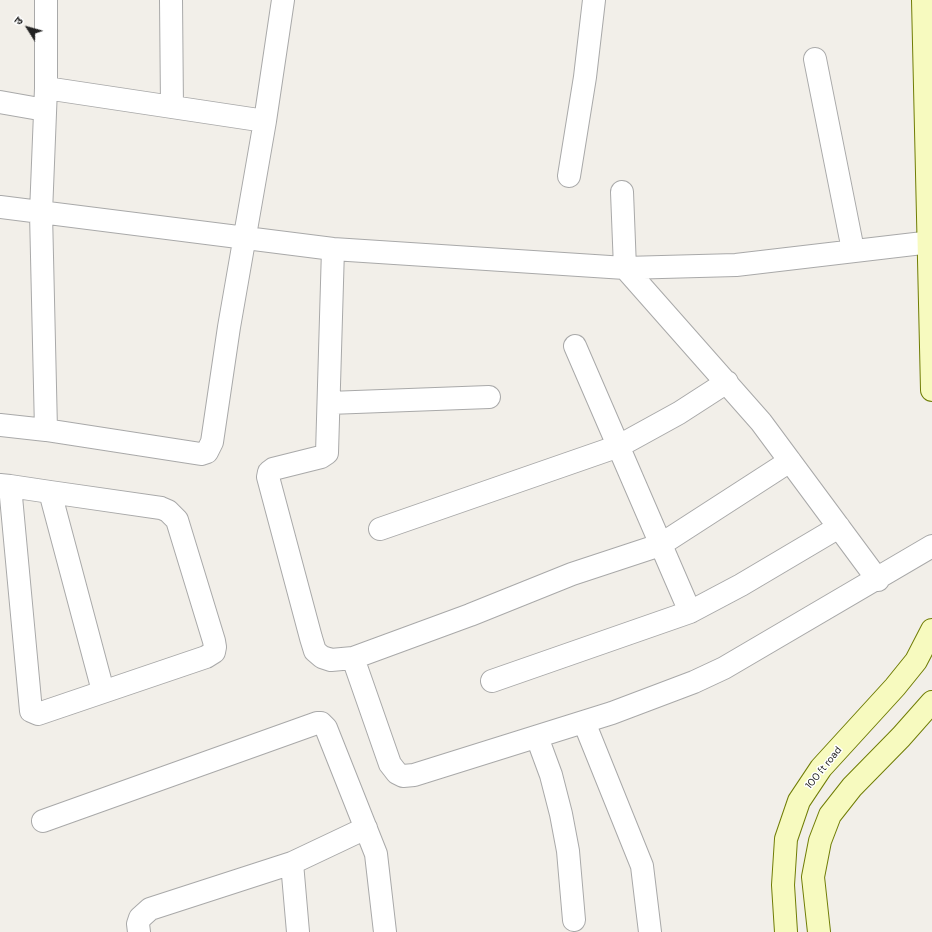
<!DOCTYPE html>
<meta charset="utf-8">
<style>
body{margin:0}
#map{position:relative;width:932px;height:932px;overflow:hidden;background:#f2efe9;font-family:"DM Sans","Noto Sans Devanagari",sans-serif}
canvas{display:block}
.north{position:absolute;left:8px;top:8px;width:40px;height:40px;-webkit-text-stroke:3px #fff;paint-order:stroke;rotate:307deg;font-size:11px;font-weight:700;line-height:16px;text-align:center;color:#222}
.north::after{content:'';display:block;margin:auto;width:14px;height:18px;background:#222;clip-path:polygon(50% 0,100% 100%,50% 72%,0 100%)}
</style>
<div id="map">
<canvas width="932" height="932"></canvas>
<div class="north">उ</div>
</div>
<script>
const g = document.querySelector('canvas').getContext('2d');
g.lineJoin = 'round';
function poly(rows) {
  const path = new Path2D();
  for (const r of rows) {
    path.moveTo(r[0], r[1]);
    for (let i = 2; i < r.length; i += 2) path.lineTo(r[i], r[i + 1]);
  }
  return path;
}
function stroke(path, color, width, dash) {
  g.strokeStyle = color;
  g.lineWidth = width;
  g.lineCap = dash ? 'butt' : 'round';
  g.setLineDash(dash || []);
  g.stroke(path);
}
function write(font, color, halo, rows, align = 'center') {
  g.font = font + ' "DM Sans",sans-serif';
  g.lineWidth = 3;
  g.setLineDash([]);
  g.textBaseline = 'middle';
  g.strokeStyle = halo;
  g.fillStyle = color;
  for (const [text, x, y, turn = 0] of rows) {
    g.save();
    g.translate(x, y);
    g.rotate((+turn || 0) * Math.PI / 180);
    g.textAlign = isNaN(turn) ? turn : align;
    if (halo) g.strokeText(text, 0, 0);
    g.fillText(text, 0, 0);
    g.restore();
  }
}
const minor = poly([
 [171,0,172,107],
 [815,59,853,250],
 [46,88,265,121],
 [0,102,45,110],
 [569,176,585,77,594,0],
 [622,192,625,268,761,422,878,580],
 [0,207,333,249,625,268,736,265,932,242],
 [333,249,327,453,321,457,273,469,269,472,268,477,311,638,315,651,322,657,331,660,353,658,470,615,572,574,660,545,790,461],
 [575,346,690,612],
 [329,403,489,397],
 [0,425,46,430,201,454,207,452,212,442,229,327,265,121,283,0],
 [46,430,41,213,46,88,46,0],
 [0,485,10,486,50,492,161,508,168,511,177,520,214,641,215,647,214,652,206,657,38,714,31,711,10,486],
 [50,492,103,691],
 [380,529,619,446,679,413,727,382],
 [353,658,390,764,397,773,403,776,414,775,612,713,694,682,724,668,932,546],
 [492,681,690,612,741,585,839,527],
 [584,722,642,866,650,932],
 [537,737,551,775,561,814,568,851,574,920],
 [43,821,317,723,321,723,326,728,376,854,385,932],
 [292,863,298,932],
 [139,932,138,924,140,918,150,909,292,863,366,828]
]);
const secondary = poly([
 [923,0,932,390],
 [786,932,783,885,786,839,799,801,821,768,895,687,916,661,932,630],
 [819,932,813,877,820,841,830,815,852,787,901,737,932,702]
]);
const streetNames = [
 ["100 ft road",824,768,-51]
];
stroke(minor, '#a9a9a9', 24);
stroke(secondary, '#707d05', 24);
stroke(minor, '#fff', 22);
stroke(secondary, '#f7fabf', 22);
write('10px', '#222', '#fff', streetNames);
</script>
